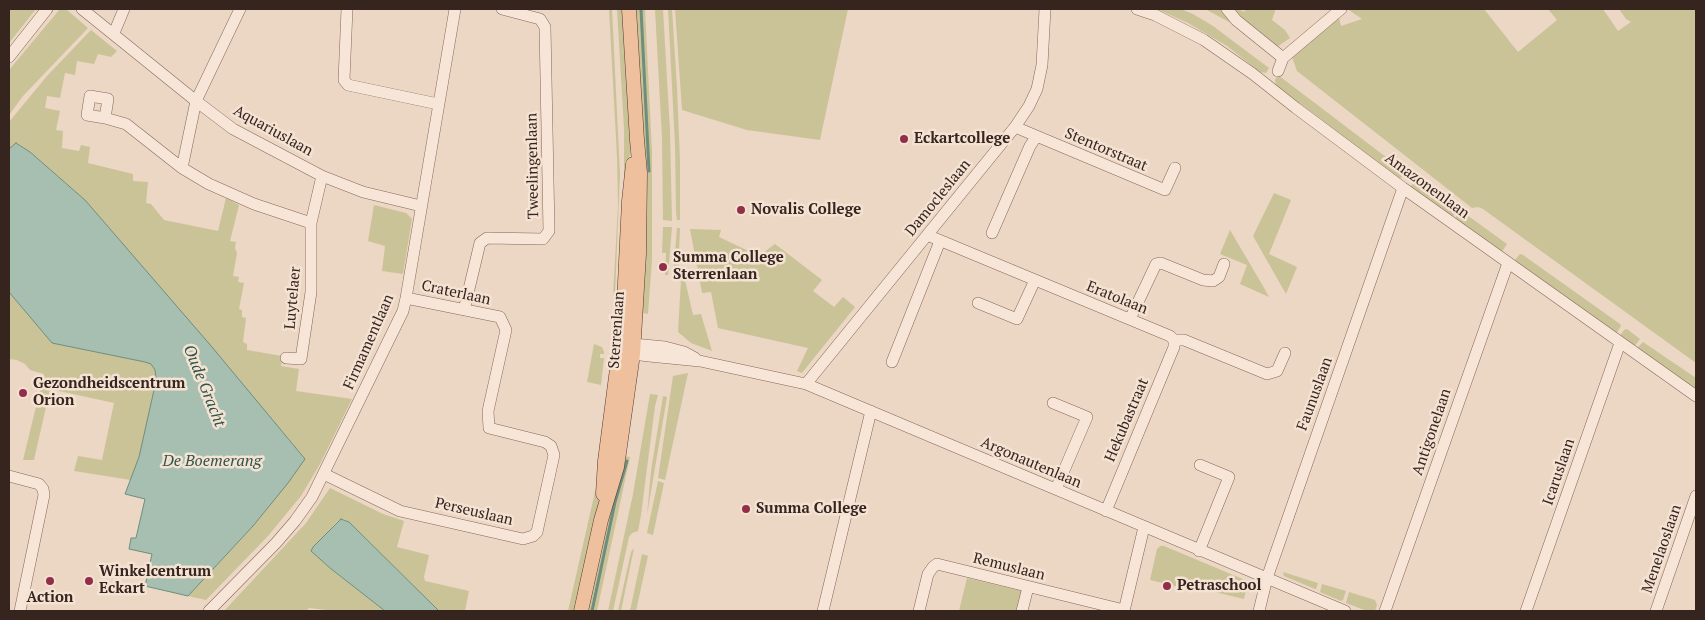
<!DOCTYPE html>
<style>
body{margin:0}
#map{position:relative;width:1705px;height:620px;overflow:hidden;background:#ecd6c4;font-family:"PT Serif",serif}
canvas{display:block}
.frame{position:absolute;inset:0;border:10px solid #36241f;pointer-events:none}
</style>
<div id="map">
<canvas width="1705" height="620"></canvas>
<div class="frame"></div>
</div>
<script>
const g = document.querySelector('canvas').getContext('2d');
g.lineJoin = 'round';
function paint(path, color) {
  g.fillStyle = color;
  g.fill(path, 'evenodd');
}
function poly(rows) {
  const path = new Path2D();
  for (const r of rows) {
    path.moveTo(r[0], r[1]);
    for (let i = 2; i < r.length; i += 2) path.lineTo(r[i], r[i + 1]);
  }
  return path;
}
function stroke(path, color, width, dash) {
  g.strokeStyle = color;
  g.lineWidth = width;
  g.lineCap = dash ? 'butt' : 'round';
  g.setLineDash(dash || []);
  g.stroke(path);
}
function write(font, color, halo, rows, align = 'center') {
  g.font = font + ' "PT Serif",serif';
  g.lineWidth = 5;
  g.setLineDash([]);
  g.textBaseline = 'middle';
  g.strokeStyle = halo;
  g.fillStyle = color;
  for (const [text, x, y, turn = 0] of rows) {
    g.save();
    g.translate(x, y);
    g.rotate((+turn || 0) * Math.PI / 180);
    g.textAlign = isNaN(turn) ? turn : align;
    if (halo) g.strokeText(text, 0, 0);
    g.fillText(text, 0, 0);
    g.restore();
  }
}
const green = poly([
 [9,9,36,9,9,43],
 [60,9,66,9,88,28,23,96,9,115,9,70],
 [609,9,612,9,620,174,615,296,613,296,618,206,617,157],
 [617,9,624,9,631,145,624,198,624,129],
 [634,9,645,9,652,152,652,260,648,314,643,313,642,318,639,317],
 [655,9,663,9,670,131,672,221,663,220,662,138],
 [668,9,672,9,677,88,680,161,680,220,677,220,676,212,675,145],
 [675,9,848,9,820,140,747,130,682,110],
 [1157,9,1181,9,1193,14,1213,26,1269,68,1266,73,1260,72,1227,46,1188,23],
 [1205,9,1239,9,1244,12,1246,9,1274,9,1275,11,1272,20,1285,30,1290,38,1271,51,1233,24],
 [1351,9,1484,9,1518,52,1557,20,1548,9,1603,9,1618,31,1631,22,1626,19,1619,9,1696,9,1696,363,1483,209,1478,207,1472,208,1297,71,1292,57,1339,18,1341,26,1362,19,1349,10],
 [91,30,117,51,111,57,98,54,94,64,77,61,75,75,65,73,60,98,47,96,45,108,60,111,56,130,63,131,62,148,79,151,81,145,90,147,88,163,133,174,133,181,148,182,146,203,151,204,164,220,218,231,226,198,239,205,230,241,236,242,235,248,237,253,233,276,239,277,238,282,244,283,239,309,242,310,242,317,246,318,243,342,247,344,247,350,282,356,281,366,299,369,296,391,352,399,320,464,301,496,268,536,206,600,188,596,253,526,287,483,303,462,303,456,85,200,30,152,17,143,9,149,9,122,47,76],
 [1278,75,1403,170,1403,175,1400,179,1276,85,1275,80],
 [1416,182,1420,182,1458,209,1452,218,1409,187],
 [1274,193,1291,200,1269,254,1297,267,1286,294,1253,236],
 [374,205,406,213,412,219,403,274,382,271,385,246,368,241],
 [1460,210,1507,244,1501,253,1454,220],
 [663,227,672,227,668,275,665,275,666,253,662,253],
 [677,228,680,228,678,276,673,276],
 [690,229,721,230,719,237,759,256,775,244,822,280,813,291,834,307,843,297,855,307,802,373,797,371,808,348,718,328,711,292,702,293],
 [1230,230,1263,286,1269,297,1240,284,1247,265,1220,254],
 [1520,254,1523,255,1620,324,1621,326,1616,334,1513,262],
 [681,280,685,280,693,315,701,314,712,351,691,343,678,332],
 [9,292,52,343,145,362,151,364,155,370,156,378,154,390,139,457,131,480,74,471,78,456,102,460,114,403,50,389,34,460,23,460,44,374,30,370,25,364,17,360,9,359],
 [1627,329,1640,339,1634,347,1619,337,1624,330],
 [1643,342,1696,378,1696,391,1636,349],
 [594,344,602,347,604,352,604,354,600,354,600,358,604,358,601,385,587,382],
 [688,373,665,480,658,478,673,376],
 [650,394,658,395,655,406,641,515,638,531,632,533,629,537,613,611,608,611,633,494],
 [663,396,667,397,647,515,651,471],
 [624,456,630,457,597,611,586,611,611,501],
 [658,481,664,483,653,535,647,533],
 [597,483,600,498,598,508,576,611,568,611],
 [330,488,383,514,404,521,397,547,429,555,424,577,425,581,469,591,465,611,439,611,349,522,344,519,338,521,313,547,311,551,330,568,385,611,335,611,309,608,306,611,224,611,306,523],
 [1160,546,1164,546,1245,580,1247,585,1244,599,1198,588,1197,591,1150,580,1157,549],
 [634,548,621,611,618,611,631,552],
 [642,554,648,556,636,611,630,611],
 [1283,572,1318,583,1316,589,1315,589,1284,576],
 [967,578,1022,591,1017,611,959,611],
 [1322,584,1346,591,1343,600,1341,601,1320,592],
 [1349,592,1375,600,1377,605,1375,611,1367,611,1346,603]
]);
const water = poly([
 [16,143,30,152,85,200,212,347,305,459,288,483,253,526,188,596,145,586,152,554,129,549,131,538,136,538,145,499,125,494,139,457,154,390,156,378,155,370,151,364,145,362,52,343,9,292,9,149,16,143],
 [341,519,349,522,439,611,385,611,330,568,311,551,313,547,341,519]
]);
const stream = poly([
 [641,9,649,171],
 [592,611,615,502,627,461]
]);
const minor = poly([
 [82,9,196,101,233,129,322,176,363,192,421,206],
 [347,9,344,80,348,85,438,104],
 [1137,9,1155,15,1204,40,1253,74,1296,108,1403,188,1696,396],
 [1227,9,1236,20,1283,58],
 [114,33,124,9],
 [9,57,47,9],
 [1278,71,1283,58,1341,9],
 [105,118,87,115,90,96,108,99,105,118,126,124,182,168,209,184,254,204,311,223,311,292,301,359,286,358],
 [1015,127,1165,190,1175,168],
 [182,168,196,101,240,9],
 [311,223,322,176],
 [992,233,1030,146,1036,137],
 [927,235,1170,336,1174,340,1184,340,1267,374,1277,371,1285,353],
 [978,303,1017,319,1035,280],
 [464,310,480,243,487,238,543,239,549,231,545,27,540,19,502,9],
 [1130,319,1156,264,1161,263,1203,280,1213,281,1219,277,1224,264],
 [627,346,633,344,665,347,684,352,695,358],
 [626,351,633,354,649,356,700,361,806,384,1345,611],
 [892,362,940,241],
 [806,384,1015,127,1029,106,1037,89,1042,65,1045,9],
 [1053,403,1087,417,1056,489],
 [324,474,400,511,523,539,533,536,537,532,554,455,551,446,545,442,489,428,488,411,506,330,500,317,406,298],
 [9,476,39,484,43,489,44,495,20,611],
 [1106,511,1174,347,1174,340],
 [1199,551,1229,477,1200,465],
 [209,611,276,543,295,521,312,497,403,311,406,298,455,9],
 [823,611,871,411],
 [919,611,928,574,933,567,937,564,1124,610],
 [1022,611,1028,587],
 [1124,611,1144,527],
 [1259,611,1267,578,1403,188],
 [1385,611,1508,263],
 [1526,611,1620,343],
 [1656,611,1696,496]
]);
const major = poly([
 [603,494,605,461,623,323,629,201,633,164],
 [581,611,601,520,617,467,633,354,639,254,640,173,637,140,629,9]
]);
const markers = [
 [904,139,5,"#922e48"],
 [741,210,5,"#922e48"],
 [663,267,5,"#922e48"],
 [23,393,5,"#922e48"],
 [746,509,5,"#922e48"],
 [50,581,5,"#922e48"],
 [89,581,5,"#922e48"],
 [1167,586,5,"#922e48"]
];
const streetNames = [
 ["Aquariuslaan",273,131,29],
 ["Stentorstraat",1106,150,23],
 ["Tweelingenlaan",533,166,-91],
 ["Amazonenlaan",1427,186,36],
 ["Damocleslaan",938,198,-51],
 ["Craterlaan",456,293,12],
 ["Luytelaer",293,298,-85],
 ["Eratolaan",1117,298,22],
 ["Sterrenlaan",617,330,-86],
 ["Firmamentlaan",369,342,-66],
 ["Faunuslaan",1315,394,-70],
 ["Hekubastraat",1127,420,-67],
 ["Antigonelaan",1432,432,-71],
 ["Argonautenlaan",1031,463,23],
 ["Icaruslaan",1559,472,-71],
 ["Perseuslaan",474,512,13],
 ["Menelaoslaan",1662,549,-71],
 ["Remuslaan",1009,567,14]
];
const poiNames = [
 ["Eckartcollege",914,139],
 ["Novalis College",751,210],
 ["Summa College",673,258],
 ["Sterrenlaan",673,275],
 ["Gezondheidscentrum",33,384],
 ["Orion",33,401],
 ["Summa College",756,509],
 ["Winkelcentrum",99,572],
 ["Eckart",99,589],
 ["Petraschool",1177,586],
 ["Action",50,598,"center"]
];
const waterNames = [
 ["Oude Gracht",204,386,68],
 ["De Boemerang",212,461]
];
paint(green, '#cac398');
paint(water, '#a6bfb1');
stroke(water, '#6d8d7d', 1);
stroke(stream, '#6d8d7d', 3);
stroke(minor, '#86675b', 12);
stroke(major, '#54372f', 15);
stroke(minor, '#f7e5d7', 11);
stroke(major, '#eec09d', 14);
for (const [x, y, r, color] of markers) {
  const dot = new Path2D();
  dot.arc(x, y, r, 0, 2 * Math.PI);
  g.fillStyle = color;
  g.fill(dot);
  stroke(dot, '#f4e2d3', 2);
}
write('15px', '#36241f', '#f4e2d3', streetNames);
write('bold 15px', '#36241f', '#f4e2d3', poiNames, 'left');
write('italic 16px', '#2e5549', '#f4e2d3', waterNames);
</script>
